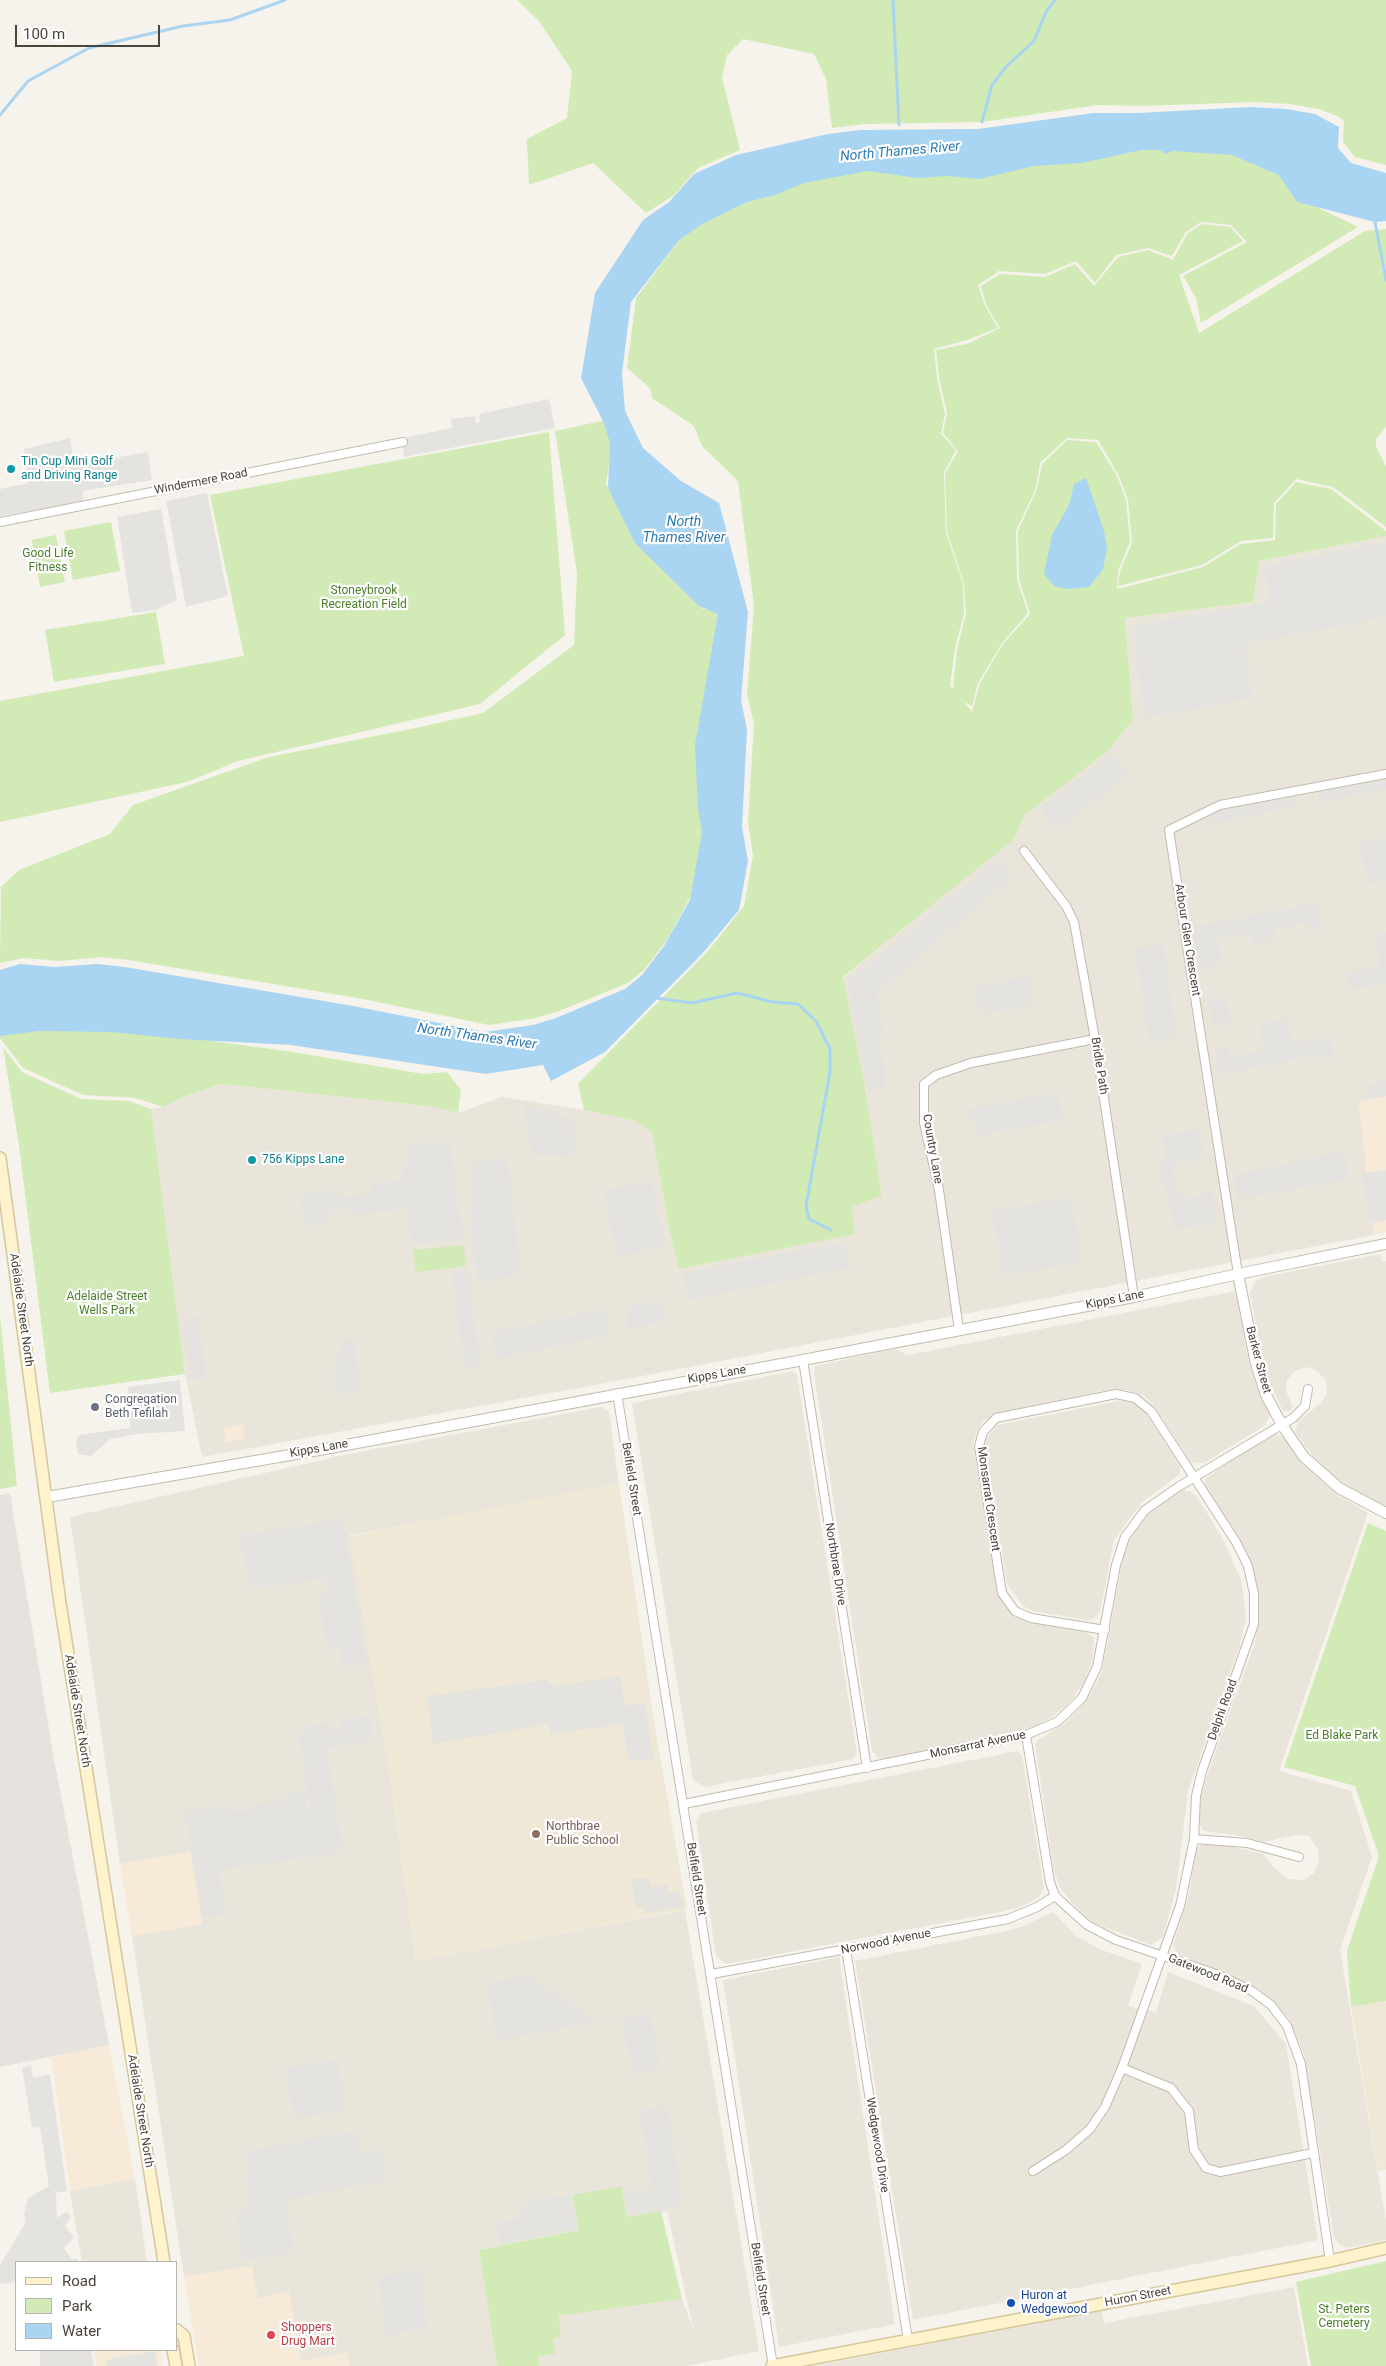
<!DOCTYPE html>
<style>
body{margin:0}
#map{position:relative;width:1386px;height:2366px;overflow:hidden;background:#f6f3ec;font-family:Roboto,sans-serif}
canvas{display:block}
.legend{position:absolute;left:15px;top:2261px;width:162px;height:90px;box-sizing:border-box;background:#fff;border:1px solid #b7b4b0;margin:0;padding:6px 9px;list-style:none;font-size:15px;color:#4b4439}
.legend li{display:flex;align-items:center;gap:10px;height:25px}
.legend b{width:25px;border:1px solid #b7b4b0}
.scale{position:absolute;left:15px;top:25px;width:145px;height:22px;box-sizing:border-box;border:2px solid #4b4439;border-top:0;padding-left:6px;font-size:15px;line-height:18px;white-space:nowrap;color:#4b4439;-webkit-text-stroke:4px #fff;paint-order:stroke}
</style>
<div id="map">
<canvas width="1386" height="2366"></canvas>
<ul class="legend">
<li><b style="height:6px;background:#fff3cd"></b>Road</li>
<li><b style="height:14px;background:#d2eab5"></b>Park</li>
<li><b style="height:14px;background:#a9d4f2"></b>Water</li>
</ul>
<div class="scale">100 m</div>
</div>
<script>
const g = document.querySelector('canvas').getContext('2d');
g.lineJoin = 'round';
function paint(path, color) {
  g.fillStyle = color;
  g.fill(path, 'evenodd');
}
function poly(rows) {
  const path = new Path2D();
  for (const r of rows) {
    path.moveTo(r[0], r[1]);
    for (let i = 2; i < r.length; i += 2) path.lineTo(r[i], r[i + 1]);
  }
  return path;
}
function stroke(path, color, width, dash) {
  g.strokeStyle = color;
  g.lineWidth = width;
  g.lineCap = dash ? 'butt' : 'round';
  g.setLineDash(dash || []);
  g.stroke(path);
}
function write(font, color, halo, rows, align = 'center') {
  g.font = font + ' Roboto,sans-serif';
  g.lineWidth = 4.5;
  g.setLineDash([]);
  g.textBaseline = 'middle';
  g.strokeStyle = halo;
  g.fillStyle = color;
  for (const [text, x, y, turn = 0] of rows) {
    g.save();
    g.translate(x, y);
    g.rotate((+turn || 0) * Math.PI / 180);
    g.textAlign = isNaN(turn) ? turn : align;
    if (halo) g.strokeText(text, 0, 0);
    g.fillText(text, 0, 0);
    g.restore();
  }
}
const residential = poly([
 [1386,536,1386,1096,1359,1102,1374,1235,627,1379,202,1457,185,1374,151,1109,163,1107,185,1096,221,1084,429,1106,458,1113,502,1097,584,1110,636,1121,652,1133,670,1233,680,1269,855,1233,852,1207,882,1196,865,1087,843,978,1012,840,1024,816,1108,751,1133,720,1125,618,1253,602,1259,561],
 [1381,1254,1382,1262,1386,1261,1386,1507,1374,1502,1339,1480,1314,1457,1295,1432,1298,1421,1321,1403,1327,1394,1326,1380,1317,1371,1306,1367,1295,1371,1287,1380,1286,1391,1293,1407,1290,1411,1283,1411,1264,1371,1250,1293,1254,1283,1263,1277],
 [1236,1291,1247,1355,1256,1385,1270,1415,1264,1426,1204,1463,1191,1462,1154,1405,1144,1396,1129,1390,1112,1389,1011,1410,984,1420,977,1431,973,1443,997,1588,1003,1600,1013,1613,1028,1622,1086,1632,1094,1638,1093,1656,1086,1678,1072,1700,1051,1718,1026,1730,890,1759,878,1758,872,1751,814,1374,815,1366,895,1349,908,1355],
 [793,1371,797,1375,857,1753,853,1759,704,1787,693,1780,632,1403],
 [1119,1401,1131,1402,1144,1410,1177,1461,1181,1467,1179,1475,1141,1503,1114,1540,1100,1612,1095,1618,1087,1620,1033,1611,1023,1606,1007,1584,984,1442,997,1425],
 [601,1407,609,1411,619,1486,350,1535,388,1760,416,1961,685,1910,759,2351,687,2366,540,2366,538,2356,553,2338,561,2337,559,2316,682,2299,694,2332,667,2211,627,2217,622,2187,579,2230,479,2250,497,2366,349,2366,346,2353,301,2362,257,2299,252,2266,184,2277,132,1936,202,1924,190,1852,120,1864,70,1517,349,1454],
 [1271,1432,1284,1438,1303,1465,1335,1493,1368,1513,1279,1771,1351,1791,1372,1857,1340,1950,1386,2220,1386,2240,1348,2248,1340,2245,1334,2238,1304,2054,1288,2017,1258,1988,1178,1955,1173,1945,1190,1891,1196,1850,1201,1845,1214,1843,1231,1846,1263,1854,1273,1867,1288,1879,1304,1880,1314,1873,1319,1860,1318,1849,1309,1836,1296,1835,1263,1842,1243,1836,1210,1832,1203,1830,1198,1822,1200,1801,1205,1781,1255,1643,1259,1608,1255,1579,1245,1553,1204,1485,1206,1478],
 [1181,1490,1190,1491,1198,1498,1226,1545,1242,1583,1246,1618,1239,1648,1188,1791,1176,1889,1163,1937,1151,1945,1092,1922,1076,1907,1061,1889,1054,1871,1035,1745,1038,1740,1065,1723,1080,1707,1092,1692,1102,1671,1125,1548,1135,1529,1154,1508],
 [1018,1751,1022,1755,1044,1888,1039,1897,1023,1906,1005,1911,726,1964,716,1956,696,1821,701,1813],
 [1053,1912,1076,1936,1102,1950,1142,1964,1128,2006,1156,2012,1168,1972,1254,2006,1286,2044,1318,2240,913,2320,855,1961,1016,1929],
 [839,1957,895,2324,779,2347,723,1980],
 [135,2178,147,2262,82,2262,70,2191],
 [1294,2287,1308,2366,815,2366,1102,2310,1104,2323]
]);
const commercial = poly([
 [1386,1096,1386,1232,1374,1235,1359,1102],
 [243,1424,245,1438,226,1443,224,1428],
 [190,1852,202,1924,132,1936,120,1864],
 [109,2045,135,2178,70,2191,51,2057],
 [252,2266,258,2299,289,2291,301,2361,347,2353,349,2366,199,2366,184,2277],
 [104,2350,160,2350,162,2366,96,2366,94,2352]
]);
const industrial = poly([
 [10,1493,54,1759,109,2045,0,2067,0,1495]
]);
const education = poly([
 [619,1483,654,1722,687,1909,416,1961,388,1760,350,1536],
 [1386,2001,1386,2170,1378,2171,1351,2007]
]);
const green = poly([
 [517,0,1386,0,1386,165,1355,157,1343,142,1344,121,1339,117,1319,109,1290,104,1253,102,1144,106,1098,105,982,122,865,124,832,128,826,79,814,54,743,39,727,55,722,78,740,150,698,168,673,196,646,213,593,163,529,185,527,139,567,118,572,71,539,21],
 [1145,146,1236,151,1283,171,1300,199,1358,227,1201,323,1196,298,1183,276,1247,242,1231,225,1201,222,1186,232,1172,256,1148,248,1116,255,1095,283,1076,261,1045,274,999,271,978,285,985,306,998,328,967,340,934,349,937,378,945,414,941,434,956,450,944,473,946,533,963,584,964,613,955,648,950,686,953,689,957,650,966,614,964,584,947,532,945,474,958,451,943,433,947,413,939,378,936,350,967,344,1000,328,986,305,981,286,1000,274,1045,277,1075,264,1094,286,1118,257,1148,250,1173,260,1187,234,1202,224,1230,227,1243,241,1179,275,1199,333,1365,231,1386,229,1386,427,1376,439,1376,446,1386,467,1386,527,1333,487,1296,479,1274,503,1273,538,1241,541,1202,565,1118,586,1120,571,1132,543,1128,500,1119,476,1098,440,1067,438,1040,463,1036,488,1016,531,1017,580,1028,613,1002,643,978,683,972,706,964,702,972,712,980,683,1003,644,1030,614,1019,579,1018,531,1037,489,1042,464,1067,440,1096,442,1117,476,1126,500,1130,542,1118,571,1117,589,1203,567,1240,544,1275,540,1276,504,1296,482,1331,489,1386,531,1386,536,1259,561,1253,602,1125,618,1133,720,1108,751,1024,816,1013,840,843,977,865,1087,882,1196,852,1207,855,1234,679,1269,670,1233,652,1133,636,1121,584,1110,578,1084,708,951,744,906,753,856,748,822,754,724,747,694,754,606,738,481,702,446,694,426,652,398,651,389,627,368,636,298,683,235,707,220,752,197,809,179,851,170,1038,163],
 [606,420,613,440,606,484,635,540,703,609,721,609,704,827,692,894,667,940,645,969,628,983,559,1011,536,1018,489,1025,358,998,129,960,101,957,60,961,24,958,0,963,1,887,19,870,110,834,133,805,269,757,406,730,483,713,574,645,577,573,555,431],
 [549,432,565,635,480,704,238,761,187,782,0,822,0,701,244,656,210,495],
 [111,522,120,571,73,580,64,531],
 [56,535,65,582,40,587,32,540],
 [156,612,165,664,54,682,45,630],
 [43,1027,116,1028,293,1052,423,1074,447,1072,461,1090,458,1113,429,1106,221,1084,185,1096,163,1107,135,1098,83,1095,23,1068,0,1038,0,1033],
 [3,1047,22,1072,81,1099,129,1101,151,1109,185,1374,50,1393,19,1145],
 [464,1245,466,1266,416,1272,413,1250],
 [0,1316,17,1486,0,1489],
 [1368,1523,1386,1531,1386,2001,1351,2007,1347,1951,1379,1856,1355,1786,1284,1767],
 [622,2186,627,2217,661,2211,682,2299,559,2316,561,2337,553,2338,556,2354,538,2356,540,2366,497,2366,479,2250,579,2230,572,2195],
 [1386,2261,1386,2366,1311,2366,1296,2282]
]);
const parking = poly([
 [549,399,555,428,404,457,402,438,452,428,451,419,475,416,476,423,480,422,479,414],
 [70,438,74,465,148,452,152,480,82,491,84,502,0,516,0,489,28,483,24,449],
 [207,493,228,596,186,607,166,501],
 [161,509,177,600,156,610,132,613,117,517],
 [1386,542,1386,617,1245,644,1252,698,1144,718,1133,626,1270,602,1265,566],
 [1111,754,1127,776,1054,831,1041,807],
 [1386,780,1386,789,1319,802,1317,792],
 [1295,797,1296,805,1208,825,1206,818,1219,810],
 [1386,838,1386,881,1368,885,1360,844],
 [998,859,1011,878,876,993,885,1038,878,1039,885,1071,885,1088,868,1091,848,981],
 [1318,903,1323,929,1309,932,1307,923,1275,928,1276,940,1253,944,1250,933,1218,938,1222,963,1200,969,1193,927],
 [1386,933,1386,983,1349,990,1346,972,1380,967,1377,934],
 [1164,945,1176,1036,1150,1042,1135,948],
 [1030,976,1034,1004,980,1015,975,987],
 [1226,996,1230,1022,1212,1026,1209,999],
 [1289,1017,1292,1043,1331,1036,1334,1058,1307,1057,1218,1075,1216,1050,1228,1047,1229,1057,1263,1050,1260,1024],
 [1386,1081,1386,1096,1367,1100,1366,1085],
 [1058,1093,1062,1120,976,1136,976,1118,968,1118,967,1109],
 [523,1104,574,1120,575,1157,533,1155],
 [1200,1129,1205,1157,1176,1163,1173,1171,1177,1193,1181,1197,1186,1198,1212,1192,1217,1222,1174,1230,1169,1195,1164,1189,1160,1172,1165,1153,1162,1136],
 [450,1141,463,1239,413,1245,407,1209,348,1215,348,1208,329,1211,329,1219,326,1223,305,1226,300,1194,339,1189,340,1197,372,1194,371,1184,403,1179,402,1166,409,1162,406,1146],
 [1345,1151,1349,1179,1237,1200,1234,1175],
 [507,1157,521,1274,478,1282,469,1225,475,1223,467,1213,475,1207,469,1164],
 [1386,1170,1386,1220,1370,1224,1362,1174],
 [651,1181,666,1246,617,1257,603,1191],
 [1071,1198,1083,1262,1003,1275,992,1210],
 [845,1242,849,1268,687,1300,683,1273],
 [469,1269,480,1365,464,1367,452,1272],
 [662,1300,667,1321,627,1329,627,1306],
 [607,1309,607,1335,496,1359,491,1332],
 [199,1316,206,1377,191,1381,182,1318],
 [354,1338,360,1390,335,1394,334,1370,342,1346,341,1340],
 [180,1380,185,1431,137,1434,110,1439,91,1456,78,1454,76,1440,80,1435,130,1428,128,1387],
 [343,1519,367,1664,341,1668,340,1647,327,1649,319,1595,328,1593,326,1578,250,1588,240,1535],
 [620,1676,625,1706,645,1703,654,1759,629,1761,622,1724,550,1734,548,1724,433,1744,427,1696,546,1680,555,1686],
 [6,1677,13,1747,0,1751,0,1678],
 [370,1716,373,1741,327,1749,343,1852,219,1870,226,1915,203,1918,185,1811,228,1804,230,1812,249,1811,257,1804,287,1800,286,1794,305,1791,307,1809,311,1808,298,1734,304,1733,306,1726,329,1723,330,1731,341,1730,340,1720],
 [649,1877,651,1887,667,1884,668,1893,680,1891,683,1907,645,1913,644,1907,636,1907,631,1879],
 [529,1976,596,2021,497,2041,487,1983],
 [650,2014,661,2069,633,2073,622,2018],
 [337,2059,346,2110,294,2119,285,2069],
 [31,2065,33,2078,50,2074,67,2191,56,2193,57,2218,66,2212,71,2216,65,2226,74,2237,64,2248,72,2260,77,2259,77,2262,16,2262,16,2282,0,2284,0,2265,26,2222,24,2214,28,2198,49,2186,40,2127,32,2128,22,2068],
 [667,2106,683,2206,628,2216,624,2192,652,2188,640,2110],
 [356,2131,360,2152,382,2149,388,2180,286,2199,294,2252,243,2261,235,2212,251,2209,245,2176,249,2176,245,2151],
 [570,2195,577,2229,500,2244,497,2222,521,2219,519,2211,526,2209,524,2201],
 [421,2269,428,2328,386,2335,378,2277],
 [40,2350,91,2350,94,2366,40,2366],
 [155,2351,157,2366,107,2366,106,2360]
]);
const water = poly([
 [1249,107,1286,109,1315,114,1339,127,1338,148,1351,163,1386,173,1386,221,1375,222,1297,202,1279,175,1232,155,1173,151,1165,154,1160,150,1141,150,1082,163,1034,166,979,179,947,176,917,178,868,171,804,183,775,195,747,202,702,224,679,240,631,302,622,373,625,411,643,448,681,481,719,503,748,612,741,700,747,730,742,827,748,861,739,910,702,954,605,1052,551,1081,543,1065,486,1074,291,1045,179,1039,112,1032,39,1031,0,1036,0,970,20,964,55,967,97,964,125,967,353,1006,485,1032,533,1025,556,1018,625,989,642,975,664,946,690,900,702,832,698,809,695,745,718,614,699,606,635,543,608,488,610,443,604,423,581,378,595,293,643,220,669,202,694,174,736,155,828,134,861,130,978,129,1094,113,1139,113],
 [1086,478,1104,531,1107,549,1103,569,1089,587,1067,589,1054,586,1044,574,1052,535,1069,505,1074,484]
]);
const stream = poly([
 [893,0,899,125],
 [0,115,28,81,89,48,183,26,230,20,285,0],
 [982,122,992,85,1006,67,1034,41,1046,12,1055,0],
 [1375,222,1386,280],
 [656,998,692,1003,737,993,773,1002,798,1004,816,1021,830,1049,830,1072,806,1206,809,1219,831,1230]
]);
const minor = poly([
 [0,522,403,442],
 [1024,851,1066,906,1074,922,1095,1039,1134,1297],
 [1238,1274,1169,830,1220,805,1386,774],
 [959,1330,939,1190,924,1123,924,1084,936,1075,971,1063,1095,1039],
 [803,1360,867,1768],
 [617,1393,773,2366],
 [1105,1630,1031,1618,1015,1611,1002,1593,979,1446,983,1432,996,1418,1116,1394,1135,1398,1151,1411,1236,1542,1248,1566,1254,1594,1254,1624,1202,1771,1196,1796,1194,1839,1180,1906,1122,2068,1171,2088,1189,2111,1194,2150,1206,2168,1220,2172,1313,2153],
 [1026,1735,1050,1882,1055,1896,1087,1925,1116,1940,1219,1975,1252,1991,1271,2005,1287,2026,1301,2064,1330,2261],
 [684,1804,1026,1735,1057,1722,1082,1698,1097,1667,1116,1565,1125,1537,1145,1510,1178,1487,1293,1418,1305,1406,1308,1389],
 [1194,1839,1247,1843,1299,1857],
 [846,1949,908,2340],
 [712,1974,1008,1919,1037,1907,1055,1896],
 [1033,2171,1066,2150,1090,2129,1105,2107,1122,2068]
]);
const tertiary = poly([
 [1238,1274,1256,1364,1266,1395,1282,1425,1304,1457,1339,1488,1386,1513],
 [47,1497,319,1450,803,1360,1134,1297,1238,1274,1386,1244]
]);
const secondary = poly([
 [0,1158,60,1603,164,2262],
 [177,2330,184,2336,189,2366],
 [173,2350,176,2366],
 [772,2366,1330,2261,1386,2248]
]);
const markers = [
 [11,469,5,"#0f9aa8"],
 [252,1160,5,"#0f9aa8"],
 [95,1407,5,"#6b7280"],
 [536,1834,5,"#8d6e63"],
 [1011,2303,5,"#1a4fb4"],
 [271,2335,5,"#e0444e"]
];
const cultureNames = [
 ["Tin Cup Mini Golf",21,462],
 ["and Driving Range",21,476],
 ["756 Kipps Lane",262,1160]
];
const streetNames = [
 ["Windermere Road",201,482,-11],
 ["Arbour Glen Crescent",1187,940,81],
 ["Bridle Path",1099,1066,81],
 ["Country Lane",932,1149,80],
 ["Kipps Lane",1115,1300,-11],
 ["Adelaide Street North",21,1310,82],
 ["Barker Street",1258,1360,75],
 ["Kipps Lane",717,1375,-10],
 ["Kipps Lane",319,1449,-10],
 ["Belfield Street",631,1479,81],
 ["Monsarrat Crescent",988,1499,82],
 ["Northbrae Drive",835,1564,81],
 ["Delphi Road",1223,1710,-70],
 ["Adelaide Street North",77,1711,81],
 ["Monsarrat Avenue",978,1745,-12],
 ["Belfield Street",696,1879,81],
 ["Norwood Avenue",886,1942,-11],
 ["Gatewood Road",1208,1974,22],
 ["Adelaide Street North",140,2111,81],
 ["Wedgewood Drive",877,2145,81],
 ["Belfield Street",760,2279,81],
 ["Huron Street",1138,2297,-11]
];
const parkNames = [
 ["Good Life",48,554],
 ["Fitness",48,568],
 ["Stoneybrook",364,591],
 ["Recreation Field",364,605],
 ["Adelaide Street",107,1297],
 ["Wells Park",107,1311],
 ["Ed Blake Park",1342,1736],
 ["St. Peters",1344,2310],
 ["Cemetery",1344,2324]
];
const worshipNames = [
 ["Congregation",105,1400],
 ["Beth Tefilah",105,1414]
];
const educationNames = [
 ["Northbrae",546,1827],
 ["Public School",546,1841]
];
const transitNames = [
 ["Huron at",1021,2296],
 ["Wedgewood",1021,2310]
];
const healthNames = [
 ["Shoppers",281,2328],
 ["Drug Mart",281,2342]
];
const waterNames = [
 ["North Thames River",900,152,-5],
 ["North",684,522],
 ["Thames River",684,538],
 ["North Thames River",477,1037,8]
];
paint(residential, '#eae5da');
paint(commercial, '#f7ead8');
paint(industrial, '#e6e2dd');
paint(education, '#efe8d6');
paint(green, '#d2eab5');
paint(parking, '#e5e3e0');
paint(water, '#a9d4f2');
stroke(stream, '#a9d4f2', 3);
stroke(minor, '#c2bbae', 10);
stroke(tertiary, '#c2bbae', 12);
stroke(secondary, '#d6c79b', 14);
stroke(minor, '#fff', 8);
stroke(tertiary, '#fff', 10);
stroke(secondary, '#fff3cd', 11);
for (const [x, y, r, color] of markers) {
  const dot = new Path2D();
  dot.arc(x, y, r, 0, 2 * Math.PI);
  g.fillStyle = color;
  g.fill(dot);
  stroke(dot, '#fff', 2);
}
write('12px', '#0d838f', '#fff', cultureNames, 'left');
write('12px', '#4b4439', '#fff', streetNames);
write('12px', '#4a7f2a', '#fff', parkNames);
write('12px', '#5b616d', '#fff', worshipNames, 'left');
write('12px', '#785e54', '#fff', educationNames, 'left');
write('12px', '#164399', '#fff', transitNames, 'left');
write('12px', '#be3a42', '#fff', healthNames, 'left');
write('italic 14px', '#2e7ab2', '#fff', waterNames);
</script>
